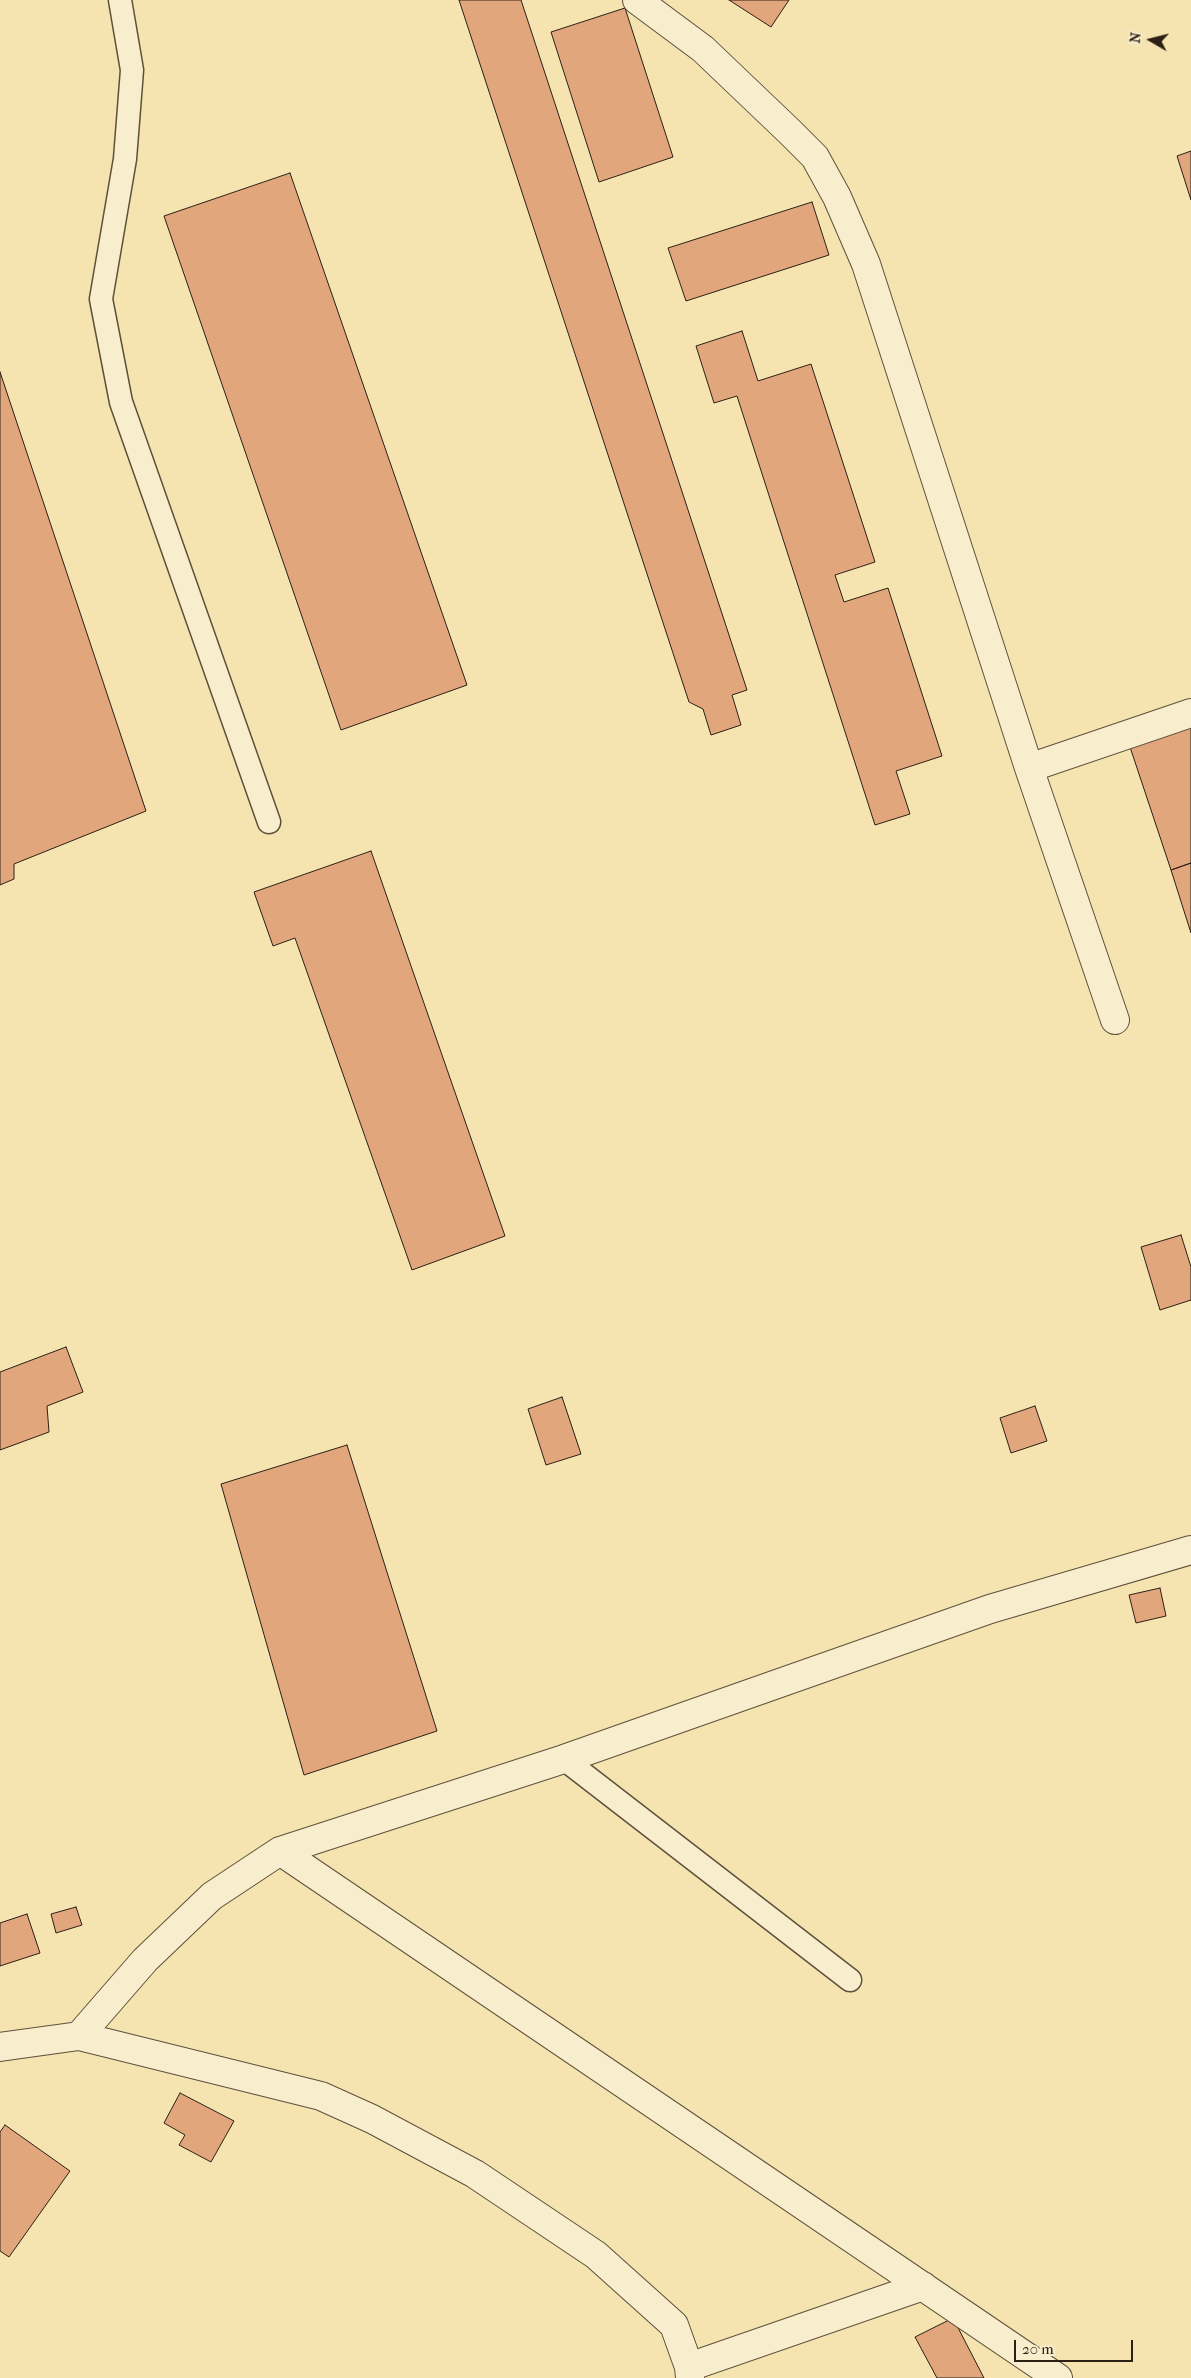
<!DOCTYPE html>
<style>
body{margin:0}
#map{position:relative;width:1191px;height:2378px;overflow:hidden;background:#f5e3b0;font-family:"IM FELL French Canon",serif}
canvas{display:block}
.north{position:absolute;left:1126px;top:15px;width:50px;height:50px;-webkit-text-stroke:4px #f8edcc;paint-order:stroke;rotate:278deg;font-size:14px;font-weight:700;line-height:20px;text-align:center;color:#2c2015}
.north::after{content:'';display:block;margin:auto;width:18px;height:22px;background:#2c2015;clip-path:polygon(50% 0,100% 100%,50% 72%,0 100%)}
.scale{position:absolute;left:1014px;top:2340px;width:119px;height:22px;box-sizing:border-box;border:2px solid #2c2015;border-top:0;padding-left:6px;font-size:15px;line-height:18px;white-space:nowrap;color:#2c2015;-webkit-text-stroke:4px #f8edcc;paint-order:stroke}
</style>
<div id="map">
<canvas width="1191" height="2378"></canvas>
<div class="north">N</div>
<div class="scale">20 m</div>
</div>
<script>
const ctx = document.querySelector('canvas').getContext('2d');
ctx.lineJoin = 'round';
function paint(path, color) { ctx.fillStyle = color; ctx.fill(path, 'evenodd'); }
const poly = rows => new Path2D(rows.map(r => 'M' + r).join(''));
function strokePath(path, color, width, dash) { ctx.strokeStyle = color; ctx.lineWidth = width; ctx.lineCap = dash ? 'butt' : 'round'; ctx.setLineDash(dash || []); ctx.stroke(path); }
const building = poly([
 [459,0,521,0,747,690,732,695,741,725,711,735,703,709,689,702,459,0],
 [729,0,789,0,771,27,729,0],
 [625,8,673,157,599,182,551,32,625,8],
 [1191,151,1191,200,1177,156,1191,151],
 [290,173,467,685,341,730,164,216,290,173],
 [812,202,829,255,686,301,668,248,812,202],
 [742,331,758,381,811,364,875,562,835,575,844,602,888,588,942,756,896,771,910,814,875,825,737,396,714,403,696,346,742,331],
 [0,372,146,811,14,864,14,879,0,885,0,372],
 [1191,722,1191,863,1171,870,1129,744,1191,722],
 [371,851,505,1236,412,1270,295,938,273,946,254,892,371,851],
 [1191,863,1191,933,1171,870,1191,863],
 [1181,1235,1191,1267,1191,1300,1160,1310,1141,1247,1181,1235],
 [66,1347,83,1392,47,1406,49,1432,0,1450,0,1372,66,1347],
 [562,1397,581,1454,546,1465,528,1409,562,1397],
 [1035,1406,1047,1441,1011,1453,1000,1418,1035,1406],
 [347,1445,437,1731,304,1775,221,1484,347,1445],
 [1160,1588,1166,1616,1136,1623,1129,1595,1160,1588],
 [76,1907,82,1925,56,1933,51,1914,76,1907],
 [27,1914,40,1953,0,1966,0,1923,27,1914],
 [180,2093,234,2121,211,2162,179,2145,185,2135,164,2123,180,2093],
 [5,2125,70,2171,9,2257,0,2251,0,2132,5,2125],
 [953,2318,984,2378,937,2378,915,2337,953,2318]
]);
const lane = poly([
 [120,0,132,70,125,159,101,299,121,402,269,822],
 [564,1759,850,1980]
]);
const street = poly([
 [637,0,703,49,790,132,815,157,837,197,866,264,1029,768,1115,1020],
 [1029,768,1191,713],
 [280,1851,1058,2378],
 [79,2036,145,1960,212,1896,280,1851,564,1759,990,1609,1191,1550],
 [0,2047,79,2036,321,2096,372,2119,475,2174,596,2255,674,2325,689,2367,690,2378],
 [689,2367,923,2286]
]);
paint(building, '#e2a67d');
strokePath(building, '#2c2015', 1);
strokePath(lane, '#5e513c', 25);
strokePath(street, '#5e513c', 30);
strokePath(lane, '#f8edcc', 22);
strokePath(street, '#f8edcc', 28);
</script>
